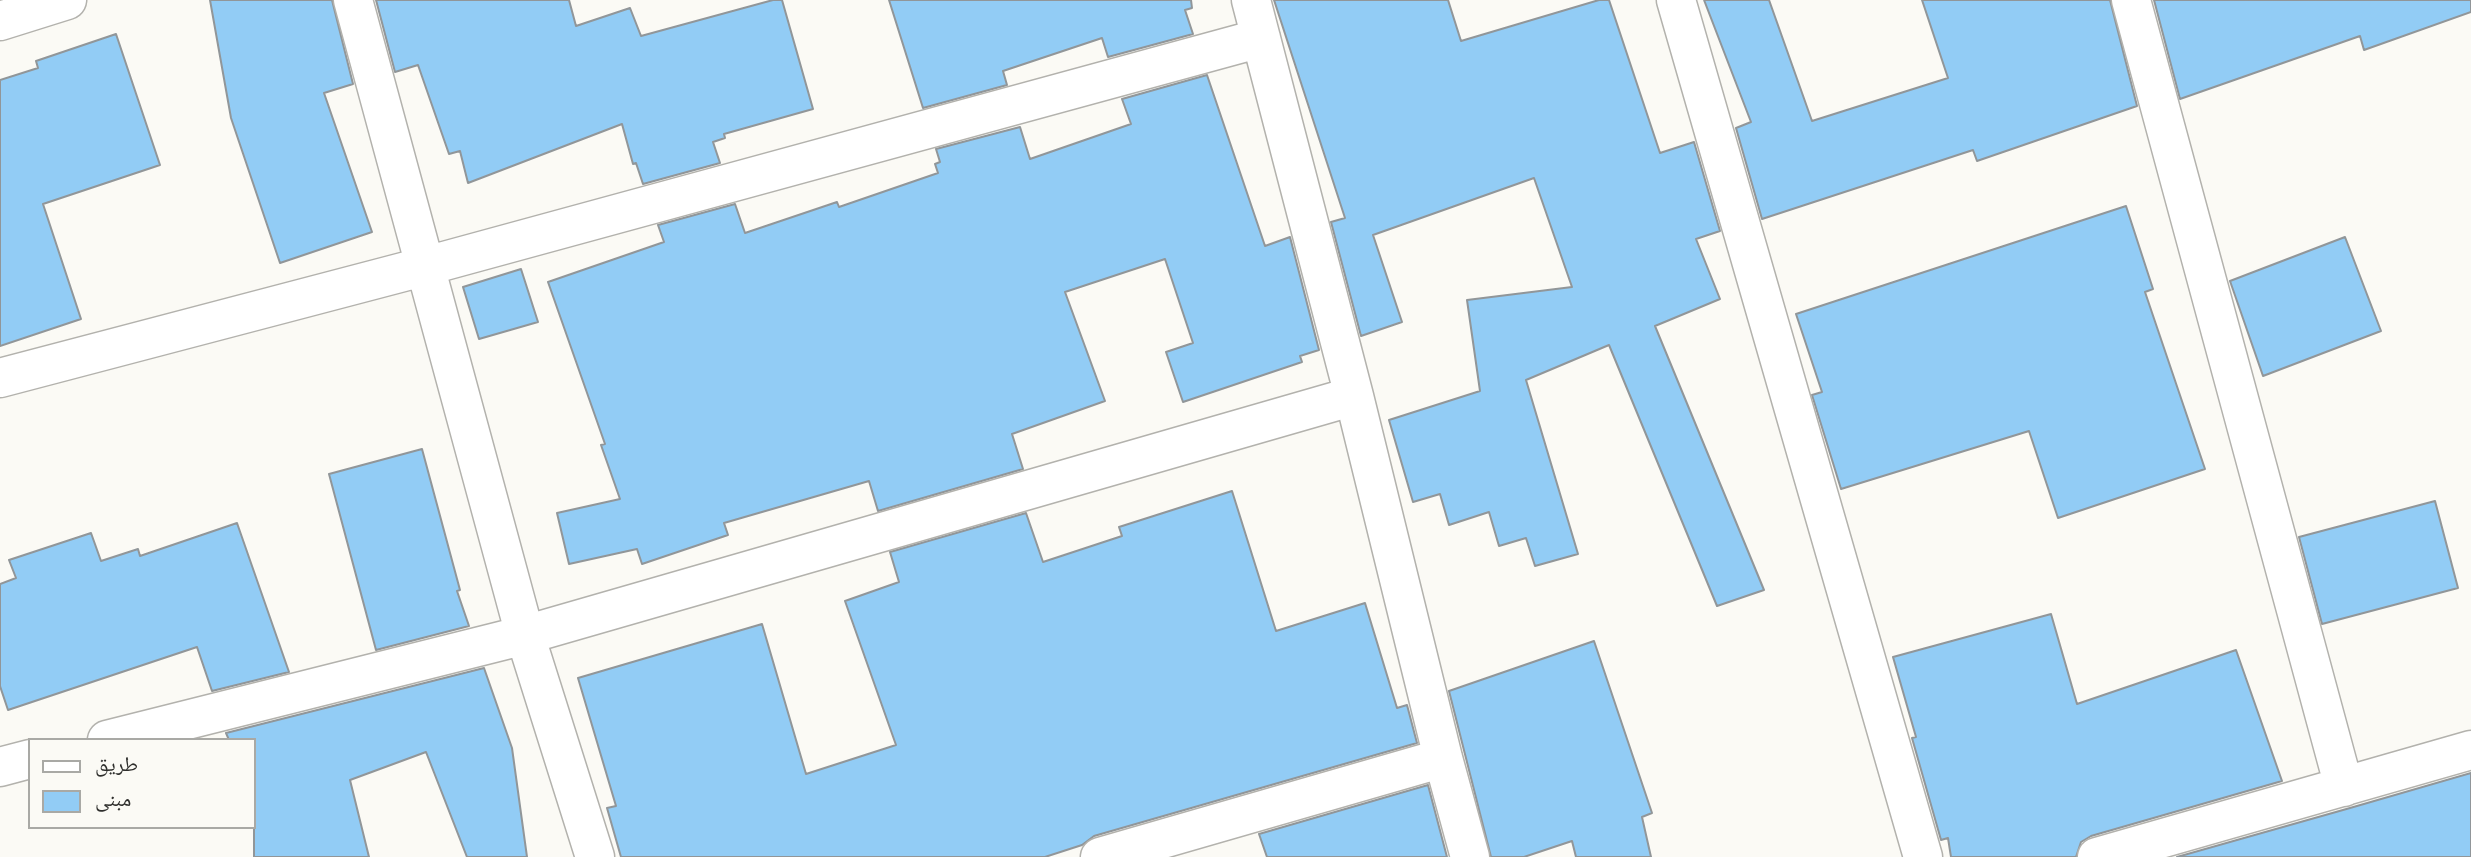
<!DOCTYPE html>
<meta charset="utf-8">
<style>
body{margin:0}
#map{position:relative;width:2471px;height:857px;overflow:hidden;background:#fbfaf5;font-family:"PT Sans Narrow","Noto Naskh Arabic",sans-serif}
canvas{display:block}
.legend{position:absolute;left:28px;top:738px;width:228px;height:91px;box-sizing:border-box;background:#fbfaf5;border:2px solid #a9a9a5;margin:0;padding:9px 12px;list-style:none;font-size:21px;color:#2f2f2d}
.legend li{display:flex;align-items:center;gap:14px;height:35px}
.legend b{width:35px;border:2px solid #a9a9a5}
</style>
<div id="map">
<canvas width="2471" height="857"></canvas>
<ul class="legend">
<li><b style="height:9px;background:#fff"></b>طريق</li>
<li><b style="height:19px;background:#92ccf5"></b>مبنى</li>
</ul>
</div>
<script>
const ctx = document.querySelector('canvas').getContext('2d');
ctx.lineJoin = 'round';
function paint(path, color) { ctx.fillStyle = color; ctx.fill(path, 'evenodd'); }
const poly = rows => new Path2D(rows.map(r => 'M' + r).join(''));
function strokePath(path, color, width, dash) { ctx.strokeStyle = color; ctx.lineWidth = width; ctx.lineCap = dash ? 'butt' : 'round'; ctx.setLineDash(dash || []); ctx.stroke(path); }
const building = poly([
 [210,0,332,0,353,84,324,93,372,232,280,263,231,118,210,0],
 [376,0,569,0,576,26,630,8,641,36,773,0,782,0,813,109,724,134,725,138,713,142,720,163,643,184,636,163,633,164,622,124,468,183,460,151,449,154,418,65,395,72,376,0],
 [889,0,1191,0,1192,8,1185,10,1193,34,1108,57,1102,38,1003,71,1007,85,923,108,889,0],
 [1274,0,1448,0,1461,41,1599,0,1609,0,1660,153,1694,142,1720,231,1696,239,1720,299,1655,326,1764,590,1717,606,1609,345,1526,380,1578,554,1535,566,1526,538,1499,546,1489,512,1449,525,1440,494,1413,502,1389,420,1480,391,1467,300,1572,287,1534,178,1373,235,1402,322,1361,336,1331,222,1345,218,1274,0],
 [1704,0,1769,0,1812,121,1948,78,1922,0,2110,0,2137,106,1977,161,1973,150,1762,219,1736,128,1751,122,1704,0],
 [2154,0,2471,0,2471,12,2364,50,2360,36,2180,99,2154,0],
 [116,34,160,165,43,204,81,319,0,346,0,80,38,68,36,61,116,34],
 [1207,75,1265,246,1290,237,1319,350,1300,356,1302,362,1183,402,1166,352,1193,343,1165,259,1065,292,1105,401,1012,434,1023,469,878,511,869,481,724,523,728,535,642,564,637,549,569,564,557,513,620,499,601,445,605,444,548,282,664,242,658,225,735,204,745,233,837,202,839,207,938,173,935,164,940,162,936,149,1020,127,1030,159,1131,124,1122,99,1207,75],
 [2126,206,2153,289,2145,292,2205,469,2058,518,2029,431,1841,489,1812,395,1822,392,1796,314,2126,206],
 [2345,237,2381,331,2263,376,2230,281,2345,237],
 [521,269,538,322,479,339,463,287,521,269],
 [422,449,460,590,457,591,469,626,376,650,329,474,422,449],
 [1232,491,1276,631,1365,603,1397,708,1407,705,1417,743,1094,836,1082,845,1045,857,621,857,607,808,616,806,578,678,762,624,806,774,896,745,845,601,899,582,890,552,1026,513,1043,562,1122,536,1119,527,1232,491],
 [2435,501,2458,588,2322,624,2299,537,2435,501],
 [237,523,289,672,212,691,197,647,8,710,0,686,0,584,16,578,9,560,91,533,101,561,138,549,140,556,237,523],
 [2051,614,2077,704,2236,650,2282,781,2091,836,2081,842,2076,857,1951,857,1948,838,1941,840,1912,738,1916,737,1893,657,2051,614],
 [1594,641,1652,813,1642,817,1651,857,1576,857,1572,841,1524,857,1491,857,1449,691,1594,641],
 [484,668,512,748,527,857,467,857,426,752,350,780,369,857,254,857,254,740,229,740,226,733,484,668],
 [2471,773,2471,857,2177,857,2350,808,2471,773],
 [1428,785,1447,857,1267,857,1259,834,1428,785]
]);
const minor = poly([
 [353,0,525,635,595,857],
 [1251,0,1354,396,1443,758,1470,857],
 [1676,0,1923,857],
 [2131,0,2344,787],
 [0,21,67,0],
 [0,378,426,266,1261,38],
 [107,740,525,635,1354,396],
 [0,767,30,759],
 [1100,857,1443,758],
 [2097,857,2471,750]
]);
paint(building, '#92ccf5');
strokePath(building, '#919699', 2);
strokePath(minor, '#b3b2ad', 41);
strokePath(minor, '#fff', 38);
</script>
